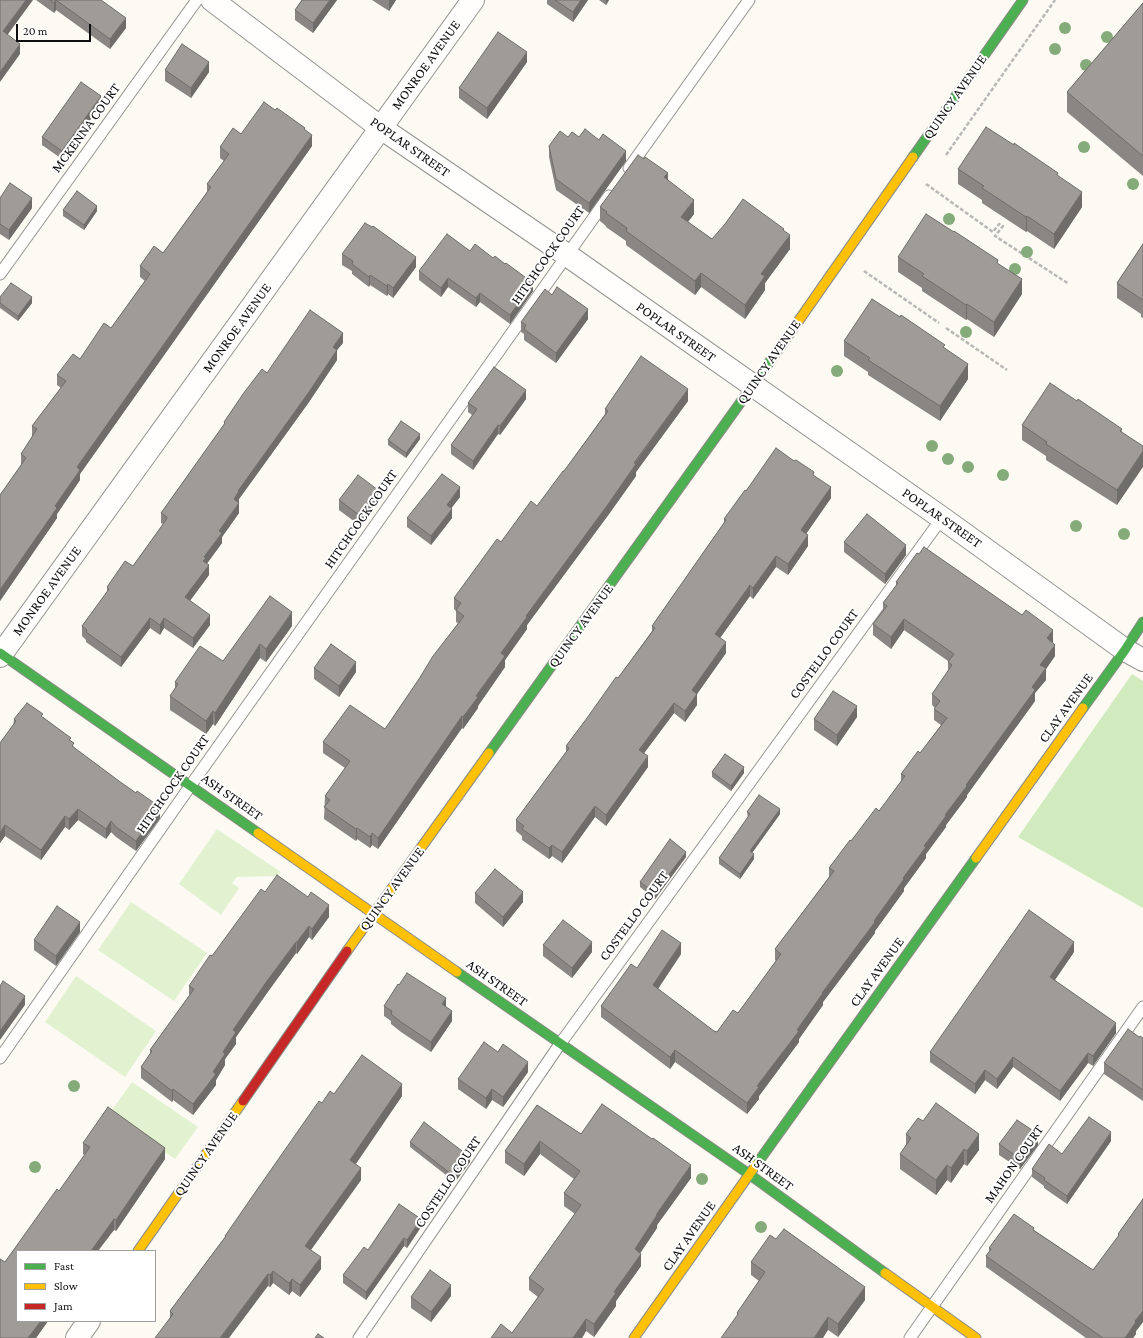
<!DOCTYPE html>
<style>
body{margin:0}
#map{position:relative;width:1143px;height:1338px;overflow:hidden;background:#fcfaf2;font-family:"Crimson Pro",serif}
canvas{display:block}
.legend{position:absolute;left:16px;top:1250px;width:140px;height:72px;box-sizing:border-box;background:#fff;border:1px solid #9f9f9f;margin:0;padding:5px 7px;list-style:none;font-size:12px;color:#0e0e0e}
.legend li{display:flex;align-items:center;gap:8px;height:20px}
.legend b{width:20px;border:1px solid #9f9f9f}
.scale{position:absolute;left:16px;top:24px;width:75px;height:18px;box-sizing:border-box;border:2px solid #0e0e0e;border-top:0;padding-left:5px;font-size:12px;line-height:14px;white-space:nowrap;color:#0e0e0e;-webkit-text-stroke:3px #fff;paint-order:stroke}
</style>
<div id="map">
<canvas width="1143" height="1338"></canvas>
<ul class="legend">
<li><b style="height:5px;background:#4caf50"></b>Fast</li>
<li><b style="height:5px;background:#ffc107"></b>Slow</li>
<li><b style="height:5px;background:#c62828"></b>Jam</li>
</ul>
<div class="scale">20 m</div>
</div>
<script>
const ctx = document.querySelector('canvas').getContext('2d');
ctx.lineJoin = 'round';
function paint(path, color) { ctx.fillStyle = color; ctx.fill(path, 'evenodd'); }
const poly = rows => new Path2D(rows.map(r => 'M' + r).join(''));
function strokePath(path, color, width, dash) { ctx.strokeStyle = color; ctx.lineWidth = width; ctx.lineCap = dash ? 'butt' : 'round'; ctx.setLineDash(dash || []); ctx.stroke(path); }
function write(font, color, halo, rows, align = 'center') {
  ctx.font = font + ' "Crimson Pro",serif'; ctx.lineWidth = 4; ctx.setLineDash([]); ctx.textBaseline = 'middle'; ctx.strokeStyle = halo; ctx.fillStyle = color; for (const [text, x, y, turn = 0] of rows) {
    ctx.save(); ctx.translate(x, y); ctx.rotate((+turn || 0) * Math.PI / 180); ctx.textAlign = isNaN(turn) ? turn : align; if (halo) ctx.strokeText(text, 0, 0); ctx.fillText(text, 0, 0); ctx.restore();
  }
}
const green = poly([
 [217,829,281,872,277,876,237,877,232,883,239,888,221,915,179,884],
 [131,902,207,953,174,1001,98,950],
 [76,976,156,1031,125,1077,45,1022],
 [132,1082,198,1127,175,1159,109,1114]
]);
const forest = poly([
 [1132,674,1143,681,1143,908,1018,837]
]);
const path = poly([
 [946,155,1055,0],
 [926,184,993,232,999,224,1003,226,995,236,1069,284],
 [864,271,939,323],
 [946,328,1007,370]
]);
const lane = poly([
 [629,168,749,0],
 [0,274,197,0],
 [0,1058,191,785,609,196],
 [359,1338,560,1044,942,518],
 [910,1338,1143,1007]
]);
const street = poly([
 [212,0,381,128,567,255,942,518,1125,650,1143,660],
 [0,656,473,0],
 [77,1338,89,1321]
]);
const fast = poly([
 [913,157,1023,0],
 [0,653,258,833],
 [1083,708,1125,650,1143,622],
 [489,753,781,346],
 [457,972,749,1174,885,1273],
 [756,1165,976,858]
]);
const slow = poly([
 [781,346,913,157],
 [258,833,457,972],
 [976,858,1083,708],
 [347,951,489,753],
 [138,1251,243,1101],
 [885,1273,976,1338],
 [634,1338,756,1165]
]);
const jam = poly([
 [243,1101,347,951]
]);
const trees = [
 [1065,28],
 [1107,37],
 [1055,49],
 [1086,65],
 [1084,147],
 [1133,184],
 [949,219],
 [1027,252],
 [1015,269],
 [966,332],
 [837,371],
 [932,446],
 [948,459],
 [968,467],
 [1003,475],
 [1076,526],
 [1124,534],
 [74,1086],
 [35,1167],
 [702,1179],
 [761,1227]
];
const wall = poly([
 [36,0,101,0,126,28,110,49,56,10,54,13],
 [302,0,337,0,313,33,295,20,295,10],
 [372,0,396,0,389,11],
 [547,0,588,0,573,22,547,4],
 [599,0,609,0,606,5],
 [1143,3,1143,176,1067,112,1067,92],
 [527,62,487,119,459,98,459,88],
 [165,70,209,72,191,98,165,81],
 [101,105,62,159,42,145,42,137],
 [305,130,312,146,80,474,80,480,57,514,57,518,0,601,0,495,21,465,21,454,32,437,32,426,61,388,57,385,57,375,80,359,111,328,145,281,140,277,140,266,163,253,207,192,207,184,224,161,220,158,220,147,241,134],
 [568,137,579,137,626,161,589,213,556,190,549,157,549,146],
 [958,169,1058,176,1082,207,1054,249,1027,231,1026,232,982,203,982,200,958,184],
 [668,180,694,214,688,222,712,239,784,231,790,249,765,283,765,290,745,319,701,287,695,295,626,245,626,241,606,227,606,226,600,221,600,207],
 [0,198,32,208,9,240,0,234],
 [63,210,97,211,84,230,63,216],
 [1143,244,1143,318,1141,317,1141,314,1117,298,1117,283],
 [470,251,533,291,510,324,480,302,476,307,448,287,441,297,419,280,419,271],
 [342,254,416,267,393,298,388,294,387,296,370,285,369,287,352,274,352,271,342,265],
 [898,257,998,264,1022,294,994,337,967,319,966,320,922,291,922,288,898,272],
 [0,297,32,303,18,321,0,308],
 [588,319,556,363,524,340,524,334,521,332,521,322],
 [844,341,945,348,968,379,940,421,868,375,868,372,844,356],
 [343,343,337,350,337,360,309,402,239,499,239,513,222,537,222,543,207,563,209,575,190,601,210,625,193,648,164,628,160,635,150,628,121,667,86,642,86,640,82,636,82,626,107,592,107,587,133,566,163,524,161,523,161,513,224,425,224,422,267,373],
 [526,399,500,435,498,434,473,470,451,454,451,445,472,415,468,412,468,403],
 [688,401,636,472,636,476,609,514,527,625,527,629,505,660,505,667,478,706,478,708,463,729,462,728,378,849,372,845,370,848,357,839,356,841,324,819,325,796,345,768,323,753,323,742,385,729,458,623,456,622,456,611,454,609,454,598,501,542,537,506,564,471,605,414,605,409],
 [1077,401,1122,429,1117,505,1046,460,1046,456,1022,440,1022,425],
 [420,439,406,458,388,445,388,440],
 [814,476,831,498,806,534,808,546,788,575,776,567,753,599,750,596,720,638,726,653,697,694,697,705,685,722,674,713,644,753,648,767,606,826,595,817,562,863,552,856,549,859,522,840,522,836,516,831,516,820,566,752,566,746,618,678,652,631,652,626,724,523,724,519,746,491],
 [460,497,451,508,452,518,431,545,407,527,407,518],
 [339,500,378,500,359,525,339,510],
 [844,542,906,555,885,584,844,552],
 [896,582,1053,642,1052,642,1055,656,1046,669,1046,680,1035,693,1035,701,967,795,967,797,946,825,946,827,926,854,926,858,904,888,904,891,875,931,875,933,823,1002,823,1005,799,1039,799,1042,759,1096,759,1099,747,1114,675,1062,670,1069,601,1017,601,1006,637,968,681,954,658,989,714,1031,717,1032,738,1013,776,961,775,960,775,949,829,877,829,868,851,841,879,811,901,782,901,774,920,753,941,725,934,720,934,709,935,708,932,705,932,694,948,671,948,661,904,630,891,649,873,635,873,624,883,610,883,603,896,586],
 [292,626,266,662,260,658,215,726,213,724,206,734,170,710,170,696,175,688,175,682,223,661],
 [314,668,356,672,339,697,314,679],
 [43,717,71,741,74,748,160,818,136,851,116,837,111,832,106,839,78,820,69,830,65,827,41,860,5,836,0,843,14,719],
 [857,717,837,746,814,730,814,719],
 [712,772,744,773,731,791,712,777],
 [747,812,780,814,752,852,754,859,740,879,719,864,719,858,748,818],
 [686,857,655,899,640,887,640,882],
 [265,892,329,917,312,940,309,937,297,954,296,953,267,993,236,1037,236,1044,225,1059,225,1065,216,1080,216,1085,193,1115,173,1100,172,1102,141,1078,141,1067,150,1054,150,1050,189,996,189,986,212,956],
 [475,893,523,902,503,927,475,903],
 [80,932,56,966,34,950,34,940],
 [543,945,592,952,572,978,543,956],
 [1074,952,1055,980,1116,1033,1093,1066,1088,1063,1060,1101,1013,1067,997,1089,985,1080,975,1094,930,1062,930,1052],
 [384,1006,446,1007,452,1021,431,1052,401,1032,391,1024,391,1021,384,1016],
 [1139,1037,1143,1038,1143,1101,1104,1074,1104,1063],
 [528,1072,503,1107,492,1100,486,1109,458,1089,458,1079],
 [334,1094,402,1096,356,1164,361,1180,311,1250,321,1269,300,1297,292,1291,289,1295,273,1283,270,1287,268,1286,170,1318,170,1311,225,1237,225,1236,254,1196,254,1194,322,1103],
 [537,1105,581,1134,691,1178,657,1225,657,1228,640,1253,641,1266,616,1301,616,1306,594,1337,586,1331,582,1338,491,1338,512,1333,538,1297,529,1290,529,1278,575,1214,564,1206,564,1193,574,1179,540,1154,524,1176,505,1163,505,1151],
 [923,1121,979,1150,967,1166,964,1164,951,1183,947,1180,936,1195,900,1169,900,1154,906,1145,906,1134],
 [1111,1141,1067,1204,1044,1188,1044,1186,1032,1177,1032,1169,1062,1154],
 [410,1142,470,1162,455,1182,410,1147],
 [83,1143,165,1159,116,1231,114,1230,17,1321,48,1321,36,1338,0,1338,5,1262,59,1191,85,1155,83,1154],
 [999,1144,1038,1145,1020,1169,999,1155],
 [1143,1199,1143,1322,1136,1331,1136,1334,1133,1338,1086,1338,986,1267,986,1256,989,1252,989,1248,1034,1230,1093,1270,1118,1237,1118,1234],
 [421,1227,407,1248,404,1246,366,1300,343,1283,343,1275,368,1250],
 [751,1262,865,1300,838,1337,828,1330,737,1316,737,1313,759,1281,751,1275],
 [451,1296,431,1322,411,1308,411,1297]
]);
const shadedWall = poly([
 [26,0,33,0,3,41,3,31],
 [56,0,56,10,54,13,54,3],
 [330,0,337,0,313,33,313,23],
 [389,0,396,0,389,11],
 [581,0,588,0,573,22,573,12],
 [606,0,609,0,606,5],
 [126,18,126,28,110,49,110,39],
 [20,44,20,54,0,82,0,72],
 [527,52,527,62,487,119,487,108],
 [209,62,209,72,191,98,191,88],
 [101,96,101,105,62,159,62,151],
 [312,135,312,146,80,474,80,480,57,514,57,518,0,601,0,590,55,506,77,467],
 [626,151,626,161,589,213,589,203],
 [668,173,668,187,664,177],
 [1082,192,1082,207,1054,249,1054,234],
 [32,198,32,208,9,240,9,230],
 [694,200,694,214,681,231,681,217],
 [97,206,97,211,84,230,84,225],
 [1027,216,1027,231,1026,232,1026,217],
 [790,235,790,249,765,283,765,290,745,319,745,305,761,274],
 [416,257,416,267,393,298,393,288],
 [701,273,701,287,695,295,695,281],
 [370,275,370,285,369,287,369,277],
 [448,278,448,287,441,297,441,288],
 [1022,279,1022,294,994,337,994,322],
 [533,283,533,291,510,324,510,315],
 [388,284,388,294,387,296,387,286],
 [480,293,480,302,476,307,476,298],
 [32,297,32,303,18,321,18,316],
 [967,304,967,319,966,320,966,305],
 [588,309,588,319,556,363,556,353],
 [343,333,343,343,337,350,337,360,309,402,239,499,239,502,234,509,234,499,238,491,333,347],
 [968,364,968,379,940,421,940,406],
 [688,389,688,401,636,472,636,476,609,514,527,625,527,629,505,660,505,667,478,706,478,708,463,729,463,717,501,653,526,616],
 [526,390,526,399,500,435,500,426],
 [498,425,498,434,473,470,473,461],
 [420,434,420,439,406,458,406,453],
 [1143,451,1143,467,1117,505,1117,490],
 [460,487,460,497,447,514,447,505],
 [831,487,831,498,801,541,801,530],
 [378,490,378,500,359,525,359,515],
 [239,503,239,513,222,537,222,543,206,565,203,561,204,557,219,531],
 [452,509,452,518,431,545,431,536],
 [808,535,808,546,788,575,788,564],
 [906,545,906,555,885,584,885,574],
 [776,556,776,567,753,599,753,588],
 [209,565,209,575,185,607,185,597],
 [750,585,750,596,715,645,715,634],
 [292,612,292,626,266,662,266,649],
 [210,615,210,625,193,648,193,638],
 [150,618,150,628,121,667,121,657],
 [164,618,164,628,160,635,160,625],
 [904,619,904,630,891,649,891,637],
 [1053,630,1053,642,1047,649,1047,638],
 [726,642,726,653,697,694,697,705,685,722,685,711,692,690],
 [260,644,260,658,215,726,215,713],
 [1055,645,1055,656,1046,669,1046,680,1035,693,1035,701,967,795,967,797,946,825,946,827,926,854,926,858,904,888,904,891,875,931,875,933,823,1002,823,1005,799,1039,799,1042,759,1096,759,1099,747,1114,747,1103,757,1086,797,1030,822,993,874,921,903,878,924,846,1032,687,1040,665],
 [356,662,356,672,339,697,339,686],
 [674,703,674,713,639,760,639,750],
 [857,706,857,717,837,746,837,735],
 [213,711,213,724,206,734,206,721],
 [462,716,462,728,378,849,378,838],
 [648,756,648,767,606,826,606,815],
 [744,767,744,773,731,791,731,786],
 [595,806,595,817,562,863,562,852],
 [160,807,160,818,136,851,136,841],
 [78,809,78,820,69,830,69,819],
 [780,809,780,814,750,856,750,851],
 [65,816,65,827,41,860,41,850],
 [111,821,111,832,106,839,106,829],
 [5,825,5,836,0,843,0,833],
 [357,828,357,839,356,841,356,829],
 [372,833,372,845,370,848,370,837],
 [552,845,552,856,549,859,549,848],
 [686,852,686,857,655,899,655,893],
 [754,854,754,859,740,879,740,874],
 [523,892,523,902,503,927,503,917],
 [329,905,329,917,312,940,312,929],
 [80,922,80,932,56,966,56,956],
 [309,926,309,937,297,954,297,942],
 [296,942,296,953,267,993,236,1037,236,1044,225,1059,225,1065,216,1080,216,1085,193,1115,193,1104,213,1072,233,1030,267,981],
 [592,942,592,952,572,978,572,968],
 [1074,942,1074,952,1050,987,1050,977],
 [681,943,681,954,653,996,653,985],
 [25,996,25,1005,0,1040,0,1031],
 [446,998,446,1008,442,1004],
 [452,1011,452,1021,431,1052,431,1042],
 [1116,1023,1116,1033,1093,1066,1093,1056],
 [675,1050,675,1062,670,1069,670,1057],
 [1088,1053,1088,1063,1060,1101,1060,1091],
 [1013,1057,1013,1067,997,1089,997,1079],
 [528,1062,528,1072,503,1107,503,1097],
 [985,1070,985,1080,975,1094,975,1084],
 [402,1084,402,1096,350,1172,350,1160],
 [173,1089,173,1100,172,1102,172,1091],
 [492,1089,492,1100,486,1109,486,1098],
 [1111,1132,1111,1141,1067,1204,1067,1196],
 [979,1134,979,1150,967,1166,967,1151],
 [1038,1134,1038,1145,1020,1169,1020,1159],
 [540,1141,540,1154,524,1176,524,1164],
 [165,1148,165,1159,116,1231,116,1220],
 [964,1149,964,1164,951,1183,951,1168],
 [470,1157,470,1162,455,1182,455,1177],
 [691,1165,691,1178,657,1225,657,1228,635,1261,635,1249,656,1215],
 [947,1165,947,1180,936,1195,936,1180],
 [361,1168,361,1180,305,1258,305,1246],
 [114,1219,114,1230,98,1251,91,1251],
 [421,1219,421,1227,407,1248,407,1240],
 [404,1238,404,1246,366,1300,366,1292],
 [641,1254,641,1266,616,1301,616,1306,594,1337,594,1324,614,1292],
 [321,1257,321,1269,300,1297,300,1285],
 [273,1271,273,1283,270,1287,270,1275],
 [268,1274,268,1286,229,1338,220,1338],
 [292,1279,292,1291,289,1295,289,1283],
 [451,1285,451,1296,431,1322,431,1312],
 [865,1287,865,1300,838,1337,838,1324],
 [1143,1311,1143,1322,1136,1331,1136,1334,1133,1338,1125,1338,1135,1321],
 [828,1317,828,1330,823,1338,814,1338],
 [586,1319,586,1331,582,1338,573,1338],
 [41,1321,48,1321,36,1338,28,1338]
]);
const building = poly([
 [0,0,26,0,3,31,20,44,0,72,0,0],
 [50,0,101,0,126,18,110,39,56,0,54,3,50,0],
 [302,0,330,0,313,23,295,10,302,0],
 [555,0,581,0,573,12,555,0],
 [1143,3,1143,156,1067,92,1143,3],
 [498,32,527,52,487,108,459,88,498,32],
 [182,44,209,62,191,88,165,70,182,44],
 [81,82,101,96,62,151,42,137,81,82],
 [264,102,275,110,277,108,305,128,304,129,312,135,77,467,80,470,55,506,57,508,0,590,0,495,26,458,21,454,37,429,32,426,66,381,57,375,73,354,80,359,104,323,111,328,150,274,140,266,154,246,163,253,211,187,207,184,229,154,220,147,233,128,241,134,264,102],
 [986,127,1014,145,1014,143,1058,173,1057,175,1082,192,1054,234,1027,216,1026,217,982,188,984,186,958,169,986,127],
 [585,129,599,140,603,134,626,151,589,203,556,179,549,146,560,131,568,137,572,132,579,137,585,129],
 [638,155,644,159,645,157,668,173,664,177,694,200,681,217,712,239,725,224,743,199,784,229,783,230,790,235,761,274,765,276,745,305,701,273,695,281,626,231,627,228,606,213,607,212,600,207,638,155],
 [10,183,32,198,9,230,0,224,0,198,10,183],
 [77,191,97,206,84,225,63,210,77,191],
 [926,214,954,232,954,231,998,260,997,263,1022,279,994,322,967,304,966,305,922,276,924,274,898,257,926,214],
 [365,223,372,227,373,226,416,257,393,288,388,284,387,286,370,275,369,277,352,264,353,261,342,254,365,223],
 [447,234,470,251,475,244,493,258,495,256,505,264,506,263,533,283,510,315,480,293,476,298,448,278,441,288,419,271,447,234],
 [1143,244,1143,300,1117,283,1143,244],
 [11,283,32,297,18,316,0,303,0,297,11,283],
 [557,287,588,309,556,353,524,329,526,325,521,322,545,289,552,295,557,287],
 [872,299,900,317,901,315,945,345,943,347,968,364,940,406,868,360,870,358,844,341,872,299],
 [310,310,343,333,333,347,337,350,309,392,238,491,239,491,234,499,239,503,219,531,222,533,204,557,206,558,203,561,209,565,185,597,210,615,193,638,164,618,160,625,150,618,121,657,86,632,87,630,82,626,109,589,107,587,125,561,133,566,166,520,167,517,161,513,225,423,224,422,243,394,262,369,267,373,310,310],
 [641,356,688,389,634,463,636,464,609,503,526,616,527,617,501,653,505,656,476,696,478,697,463,717,462,716,378,838,372,833,370,837,357,828,356,829,324,807,330,800,325,796,350,761,323,742,350,705,385,729,419,679,433,656,464,616,456,610,461,603,454,598,497,539,501,542,531,501,537,506,563,471,564,471,608,411,605,409,641,356],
 [494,367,526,390,500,426,498,425,473,461,451,445,477,409,468,403,494,367],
 [1050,383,1077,401,1078,399,1122,429,1120,431,1143,446,1143,451,1117,490,1046,444,1047,442,1022,425,1050,383],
 [401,421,420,434,406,453,388,440,401,421],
 [776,448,794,461,796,460,814,472,813,475,831,487,801,530,808,535,788,564,776,556,753,588,750,585,715,634,726,642,692,690,697,694,685,711,674,703,639,750,648,756,606,815,595,806,562,852,552,845,549,848,522,829,524,826,516,820,569,748,566,746,587,718,616,677,618,678,655,628,652,626,726,520,724,519,745,490,746,491,776,448],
 [442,474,460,487,447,505,452,509,431,536,407,518,442,474],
 [358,475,378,490,359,515,339,500,358,475],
 [867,514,906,545,885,574,844,542,867,514],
 [924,547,1022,615,1026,610,1053,630,1047,638,1055,645,1040,665,1046,668,1032,687,1035,690,966,785,967,786,945,815,946,816,924,846,926,847,903,878,904,879,874,921,875,922,822,993,823,993,797,1030,799,1031,757,1086,759,1087,747,1103,675,1050,670,1057,601,1006,631,964,637,968,662,930,681,943,653,985,714,1031,717,1032,733,1010,738,1013,781,954,775,949,834,871,829,868,850,840,851,841,876,808,879,811,905,776,901,774,918,751,920,753,947,718,934,709,940,701,932,694,952,665,948,662,954,654,904,619,891,637,873,624,887,606,883,603,898,583,896,582,917,553,919,554,924,547],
 [270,596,292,612,266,649,260,644,215,713,213,711,206,721,170,696,178,684,175,682,200,646,223,661,270,596],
 [331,644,356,662,339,686,314,668,331,644],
 [833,691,857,706,837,735,814,719,833,691],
 [27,703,43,714,41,716,71,738,69,740,74,743,72,746,119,781,136,793,137,791,160,807,136,841,116,827,111,821,106,829,78,809,69,819,65,816,41,850,5,825,0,833,0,743,16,721,14,719,27,703],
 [725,754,744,767,731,786,712,772,725,754],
 [759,795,780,809,750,851,754,854,740,874,719,858,750,814,747,812,759,795],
 [670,839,686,852,655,893,640,882,670,839],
 [495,869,523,892,503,917,475,893,495,869],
 [277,875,308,897,311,892,329,905,312,929,309,926,297,942,296,942,267,981,233,1030,236,1032,223,1052,225,1054,213,1072,216,1074,193,1104,173,1089,172,1091,141,1067,152,1051,150,1050,194,989,189,986,210,955,212,956,261,889,265,892,277,875],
 [57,906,80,922,56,956,34,940,57,906],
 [1029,910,1074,942,1050,977,1116,1023,1093,1056,1088,1053,1060,1091,1013,1057,997,1079,985,1070,975,1084,930,1052,1029,910],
 [563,920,592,942,572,968,543,945,563,920],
 [407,973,446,998,442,1004,452,1011,431,1042,401,1022,391,1014,392,1011,384,1006,398,984,399,985,407,973],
 [3,981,25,996,0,1031,0,986,3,981],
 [1128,1029,1139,1037,1140,1036,1143,1038,1143,1090,1104,1063,1128,1029],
 [484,1042,498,1052,503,1044,528,1062,503,1097,492,1089,486,1098,458,1079,484,1042],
 [362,1055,402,1084,350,1160,361,1168,305,1246,321,1257,300,1285,292,1279,289,1283,273,1271,270,1275,268,1274,220,1338,155,1338,173,1314,170,1311,226,1236,225,1236,254,1194,319,1101,322,1103,330,1091,334,1094,362,1055],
 [936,1103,979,1134,967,1151,964,1149,951,1168,947,1165,936,1180,900,1154,911,1138,906,1134,918,1118,923,1121,936,1103],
 [602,1104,652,1139,653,1138,691,1165,656,1215,657,1215,635,1249,641,1254,614,1292,616,1293,594,1324,586,1319,573,1338,491,1338,501,1324,512,1333,544,1289,529,1278,581,1205,564,1193,580,1171,540,1141,524,1164,505,1151,537,1105,581,1134,602,1104],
 [108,1107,165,1148,116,1220,114,1219,91,1251,17,1251,17,1321,41,1321,28,1338,0,1338,0,1259,5,1262,57,1189,59,1191,90,1147,83,1143,108,1107],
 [1089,1117,1111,1132,1067,1196,1044,1180,1045,1178,1032,1169,1049,1144,1062,1154,1089,1117],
 [1017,1120,1038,1134,1020,1159,999,1144,1017,1120],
 [424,1122,470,1157,455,1177,410,1142,424,1122],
 [1143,1199,1143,1311,1135,1321,1136,1322,1125,1338,1103,1338,986,1256,991,1249,989,1248,1014,1214,1034,1228,1033,1230,1093,1270,1119,1235,1118,1234,1143,1199],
 [399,1204,421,1219,407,1240,404,1238,366,1292,343,1275,364,1247,368,1250,399,1204],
 [784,1229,865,1287,838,1324,828,1317,814,1338,721,1338,738,1314,737,1313,765,1272,751,1262,770,1235,776,1239,784,1229],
 [430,1270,451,1285,431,1312,411,1297,430,1270],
 [318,1334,324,1338,315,1338,318,1334]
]);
const streetNames = [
 ["MONROE AVENUE",426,65,-54],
 ["QUINCY AVENUE",955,97,-55],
 ["MCKENNA COURT",86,128,-54],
 ["POPLAR STREET",410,147,35],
 ["HITCHCOCK COURT",548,255,-55],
 ["MONROE AVENUE",237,328,-54],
 ["POPLAR STREET",676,332,35],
 ["QUINCY AVENUE",769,362,-55],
 ["POPLAR STREET",942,518,35],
 ["HITCHCOCK COURT",361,519,-55],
 ["MONROE AVENUE",47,591,-54],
 ["QUINCY AVENUE",581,626,-54],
 ["COSTELLO COURT",824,654,-54],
 ["CLAY AVENUE",1066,708,-54],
 ["HITCHCOCK COURT",173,784,-55],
 ["ASH STREET",232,797,35],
 ["QUINCY AVENUE",392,889,-54],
 ["COSTELLO COURT",634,916,-54],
 ["CLAY AVENUE",877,972,-54],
 ["ASH STREET",497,983,35],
 ["QUINCY AVENUE",206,1154,-55],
 ["MAHON COURT",1014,1164,-55],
 ["ASH STREET",763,1167,36],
 ["COSTELLO COURT",448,1182,-56],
 ["CLAY AVENUE",689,1236,-55]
];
paint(green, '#e2f2d1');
paint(forest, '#d2ebbe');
strokePath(lane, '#959491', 13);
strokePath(street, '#959491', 24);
strokePath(fast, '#8c8b87', 11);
strokePath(slow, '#8c8b87', 11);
strokePath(jam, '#8c8b87', 11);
strokePath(path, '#b8b8b6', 2.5, [4, 2]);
strokePath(lane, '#fffefd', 11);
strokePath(street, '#fffefd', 22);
strokePath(fast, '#4caf50', 9);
strokePath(slow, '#ffc107', 9);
strokePath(jam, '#c62828', 9);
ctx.fillStyle = '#85ab7b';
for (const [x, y] of trees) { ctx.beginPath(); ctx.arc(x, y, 6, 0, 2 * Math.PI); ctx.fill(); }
paint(wall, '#898683');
paint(shadedWall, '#6f6d6a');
paint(building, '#9f9c98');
strokePath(building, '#6f6d6a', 1);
write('14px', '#0e0e0e', '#fff', streetNames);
</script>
